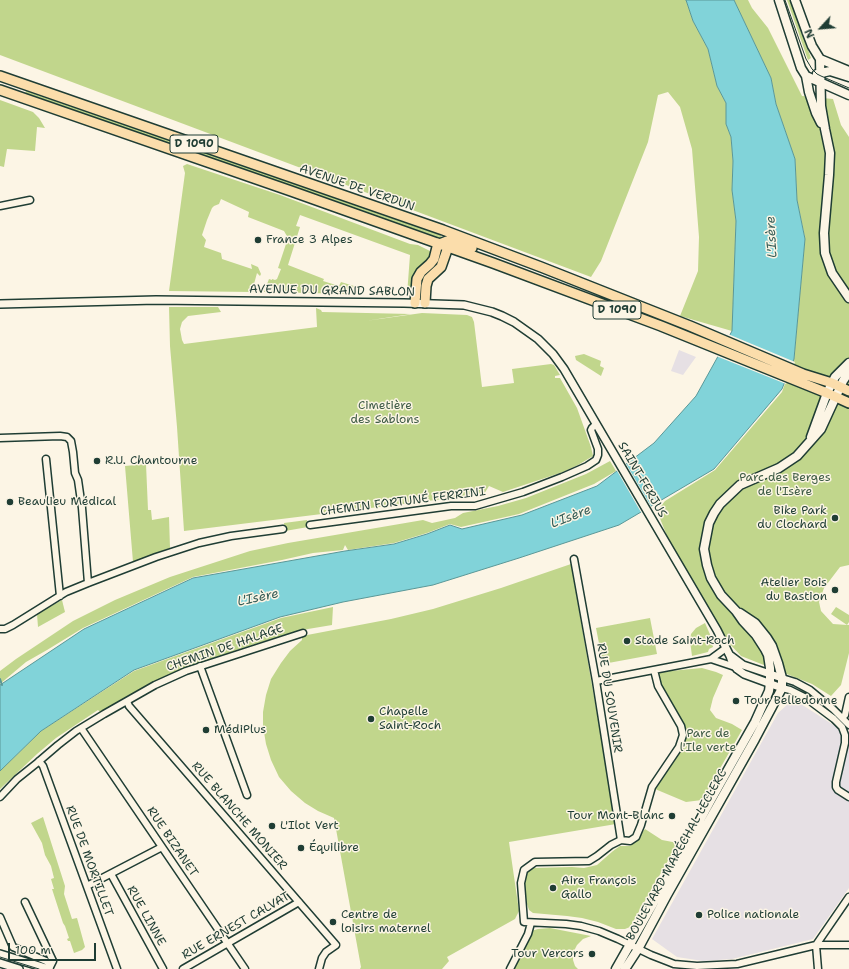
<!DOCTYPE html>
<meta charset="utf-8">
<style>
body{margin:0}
#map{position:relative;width:849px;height:969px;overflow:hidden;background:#fcf5e5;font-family:"Shantell Sans",sans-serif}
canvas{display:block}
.north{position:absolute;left:801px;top:8px;width:40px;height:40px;-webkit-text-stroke:3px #fcf5e5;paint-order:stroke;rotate:244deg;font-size:11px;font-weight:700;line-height:16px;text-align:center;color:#1f3d34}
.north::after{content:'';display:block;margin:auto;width:14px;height:18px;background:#1f3d34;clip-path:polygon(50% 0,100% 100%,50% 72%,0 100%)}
.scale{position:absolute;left:8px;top:943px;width:88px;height:18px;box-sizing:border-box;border:2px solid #1f3d34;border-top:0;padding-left:5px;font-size:12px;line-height:14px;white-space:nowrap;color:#1f3d34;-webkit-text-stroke:3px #fcf5e5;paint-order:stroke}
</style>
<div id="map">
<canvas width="849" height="969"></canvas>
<div class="north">N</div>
<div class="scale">100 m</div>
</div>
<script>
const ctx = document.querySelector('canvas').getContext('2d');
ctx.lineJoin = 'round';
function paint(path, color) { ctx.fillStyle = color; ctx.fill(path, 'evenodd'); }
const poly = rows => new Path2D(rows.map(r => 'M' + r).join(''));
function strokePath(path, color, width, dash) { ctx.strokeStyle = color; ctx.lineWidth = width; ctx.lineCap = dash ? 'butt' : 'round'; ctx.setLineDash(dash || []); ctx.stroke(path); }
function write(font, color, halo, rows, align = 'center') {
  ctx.font = font + ' "Shantell Sans",sans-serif'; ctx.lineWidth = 3; ctx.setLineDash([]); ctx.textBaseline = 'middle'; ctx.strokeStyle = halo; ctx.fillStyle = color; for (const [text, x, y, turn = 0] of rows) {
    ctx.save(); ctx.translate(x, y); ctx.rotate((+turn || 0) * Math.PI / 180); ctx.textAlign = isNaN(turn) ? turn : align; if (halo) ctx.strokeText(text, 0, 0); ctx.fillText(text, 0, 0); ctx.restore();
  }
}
const built = poly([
 [679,350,696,357,683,375,671,371],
 [788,704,801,704,838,728,849,737,849,888,813,939,732,959,703,961,677,957,652,939,778,713]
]);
const green = poly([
 [0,0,686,0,693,21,708,49,717,86,726,103,726,124,731,137,733,161,732,190,736,221,732,331,680,316,698,271,699,237,692,149,680,107,668,92,658,95,648,142,601,261,591,277,0,55],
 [734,0,748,0,752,8,768,28,802,96,833,99,841,125,849,137,849,565,840,567,824,588,819,602,821,611,833,624,847,625,831,614,836,607,849,615,849,622,847,625,849,625,849,653,841,685,831,696,812,684,741,656,728,642,671,546,657,511,665,501,715,470,782,392,794,359,805,238,797,200,795,159,776,104,771,78],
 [787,0,790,0,811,58,808,60],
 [26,91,438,233,441,236,442,238,437,238,25,94],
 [0,100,33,112,39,118,45,128,37,127,35,151,7,149,4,167,0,166],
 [187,164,280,195,410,244,418,245,432,252,433,254,414,296,407,295,410,255,300,215,296,226,300,227,288,265,324,279,323,281,339,286,341,282,354,286,355,288,354,292,352,294,264,292,269,279,272,280,272,279,275,280,277,279,281,269,278,268,288,238,284,231,248,217,249,212,221,199,219,204,214,206,212,208,207,220,202,235,206,240,204,247,221,253,222,259,252,269,251,264,258,267,261,274,260,276,257,273,254,284,257,287,253,292,169,291,185,173,183,166],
 [169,307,218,307,221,312,188,316,182,322,180,329,182,340,184,344,317,327,316,308,321,310,322,312,411,314,365,321,422,313,467,315,472,317,474,322,482,387,514,383,512,369,551,364,554,365,560,375,555,376,555,378,560,378,577,408,591,447,593,456,578,465,563,472,503,492,489,486,484,494,184,531,177,427,170,346],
 [584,354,601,361,600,366,604,368,601,376,576,360,575,356],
 [610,461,616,471,594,484,519,514,461,527,450,524,427,533,394,543,348,550,345,545,343,550,313,553,282,560,193,577,83,628,47,650,26,662,0,684,0,671,16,659,73,621,115,600,170,577,250,551,288,543,423,520,432,523,455,518,463,513,498,506,526,498,586,474],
 [146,464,148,510,151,510,152,520,169,517,170,548,133,562,125,466],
 [307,520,308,527,285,531,284,523],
 [571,564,616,824,509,842,519,911,515,919,447,957,449,961,442,969,360,969,361,967,334,818,318,811,305,803,291,791,279,777,271,760,266,744,263,726,263,712,266,695,271,679,281,663,290,651,302,640,302,636,391,619,433,609,501,588],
 [62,600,65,612,38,627,37,614],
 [333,607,332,625,308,629,255,644,201,662,166,676,100,712,98,710,56,738,37,754,0,789,0,771,41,731,134,671,281,618],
 [650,618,657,654,603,664,596,628],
 [705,623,712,639,713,647,709,649,708,652,692,656,690,641,691,634,696,628],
 [702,668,716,672,723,675,713,698,710,710,716,718,732,724,742,730,702,800,686,802,655,789,671,764,685,733,678,716,662,687,658,674,660,672],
 [43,817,65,886,64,894,72,919,77,918,85,947,82,950,74,953,70,941,68,941,67,939,69,938,65,926,63,923,52,889,54,889,51,879,54,878,51,866,45,855,42,843,31,823],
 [645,829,662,840,678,843,630,927,625,929,616,929,598,922,582,918,567,916,533,913,529,910,526,901,524,881,525,874,533,868,572,867,584,868,597,865,613,851,620,846,630,846],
 [550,928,591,936,583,939,577,945,573,953,573,960,575,966,578,969,513,969,531,931,538,929]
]);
const water = poly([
 [686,0,734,0,771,78,776,104,795,159,797,200,805,239,794,359,782,389,714,469,619,525,519,558,433,585,343,602,280,617,134,670,41,731,0,771,0,685,84,629,193,578,345,551,394,544,427,534,450,525,462,529,522,515,597,486,654,443,696,396,732,331,736,221,732,190,733,161,731,137,726,124,726,103,717,86,708,49,693,21,686,0]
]);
const pier = poly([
 [728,334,795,362,786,384,716,356],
 [625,462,652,508,642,514,616,469]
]);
const stream = poly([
 [0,679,2,685]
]);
const minor = poly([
 [0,206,30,200],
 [0,438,60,436,67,437,71,441,73,452,75,473,78,480,82,508,88,583],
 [46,459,60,596],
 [310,525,451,506,475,506,523,492,562,477,587,466,596,460,598,455,598,449,591,430,592,428,596,424],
 [574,559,596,681,621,840],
 [0,629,5,629,13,625,66,592,88,583,156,557,199,543,231,536,283,529],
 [711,659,735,667],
 [200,666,247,795],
 [654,670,658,686,681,726,683,735,679,747,652,787,641,825,636,837,630,841,621,840,611,845,597,856,589,861,535,862,524,870,521,883,524,922,566,924,581,926,599,931,618,939,651,955,669,962,674,964,697,966,737,964,816,945,849,945],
 [782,678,795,682,810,690,833,709,849,725],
 [596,681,711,659,726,648],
 [782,688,790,690,806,698,834,719,842,727,845,735,845,743,836,782,836,787,838,790,849,797],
 [127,701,129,706,336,945,326,952,322,958,319,969],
 [842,718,845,715,849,697],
 [81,728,245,969],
 [39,761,43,766,117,969],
 [0,797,17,779,37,763,58,745,76,731,104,714,155,685,186,671,303,633],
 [111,874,163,969],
 [87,886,162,847],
 [25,902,53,961,50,967],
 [0,917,13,947,46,961,50,965],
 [816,945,849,897],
 [816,945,818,969],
 [183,969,299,902],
 [510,969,528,934,531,923]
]);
const tertiary = poly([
 [0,304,156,300,404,303,464,305,492,312,502,316,514,322,538,339,553,354,564,369,717,630,730,656,732,662,737,669,744,674,782,688],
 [731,656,743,665,782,678],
 [0,954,49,969],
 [0,963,19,969]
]);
const secondary = poly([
 [779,0,801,68,806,76,849,95],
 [795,0,807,33,812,46,820,59,849,71],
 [820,59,821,106,825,129,830,153,829,175,824,233,825,253,832,273,849,298],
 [817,74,830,71,849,77],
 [806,76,809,92,816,113,821,123],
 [811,437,827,393,835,377,849,363],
 [616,969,687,844,712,798,755,722,769,691,770,683,770,668,768,655,765,649,756,635,743,621,736,611,721,595,711,578,707,565,704,549,709,523,714,513,720,504,740,485,779,468,797,456,821,429,843,381,849,372],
 [625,969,638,949,667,895,755,739,782,688,782,678,778,663,772,646,767,638,755,623,740,613]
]);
const primary = poly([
 [0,76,443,230,541,267,690,326,803,374,832,383,849,391],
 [0,90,291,191,493,263,661,326,827,393,849,403],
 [442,243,447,241,454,242,472,248],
 [415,303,417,279,421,272,430,264,434,259,438,243],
 [425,303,426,286,428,279,441,267,448,247,447,242]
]);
const tram = poly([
 [785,0,806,59,812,69,817,74,821,76,849,88],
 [0,957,39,969]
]);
const markers = [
 [258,240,4,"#1f3d34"],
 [97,461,4,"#1f3d34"],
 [10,502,4,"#1f3d34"],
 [835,518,4,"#1f3d34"],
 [835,590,4,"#1f3d34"],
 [627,641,4,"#1f3d34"],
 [736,701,4,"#1f3d34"],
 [371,719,4,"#1f3d34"],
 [206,730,4,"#1f3d34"],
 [672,816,4,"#1f3d34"],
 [272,826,4,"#1f3d34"],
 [301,848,4,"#1f3d34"],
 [553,888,4,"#1f3d34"],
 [699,915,4,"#1f3d34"],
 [333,922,4,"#1f3d34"],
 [592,954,4,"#1f3d34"]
];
const shields = [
 [194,144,48],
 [617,310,48]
];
const shieldNames = [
 ["D 1090",194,144],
 ["D 1090",617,310]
];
const streetNames = [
 ["AVENUE DE VERDUN",357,188,19],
 ["AVENUE DU GRAND SABLON",332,291,1],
 ["SAINT-FERJUS",642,480,60],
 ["CHEMIN FORTUNÉ FERRINI",403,502,-7],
 ["CHEMIN DE HALAGE",225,648,-19],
 ["RUE DU SOUVENIR",609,698,81],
 ["RUE BLANCHE MONIER",239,816,49],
 ["RUE BIZANET",172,842,56],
 ["BOULEVARD MARÉCHAL LECLERC",677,855,-61],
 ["RUE DE MORTILLET",89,861,70],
 ["RUE LINNE",146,916,61],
 ["RUE ERNEST CALVAT",236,926,-30]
];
const poiNames = [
 ["France 3 Alpes",266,240],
 ["R.U. Chantourne",105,461],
 ["Beaulieu Médical",18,502],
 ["Bike Park",827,511,"right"],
 ["du Clochard",827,525,"right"],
 ["Atelier Bois",827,583,"right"],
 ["du Bastion",827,597,"right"],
 ["Stade Saint-Roch",635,641],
 ["Tour Belledonne",744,701],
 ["Chapelle",379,712],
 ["Saint-Roch",379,726],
 ["MédiPlus",214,730],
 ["Tour Mont-Blanc",664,816,"right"],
 ["L'Ilot Vert",280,826],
 ["Équilibre",309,848],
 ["Aire François",561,881],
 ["Gallo",561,895],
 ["Centre de",341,915],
 ["loisirs maternel",341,929],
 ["Police nationale",707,915],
 ["Tour Vercors",584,954,"right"]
];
const parkNames = [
 ["Cimetière",385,406],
 ["des Sablons",385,420],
 ["Parc des Berges",785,478],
 ["de l'Isère",785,492],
 ["Parc de",708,734],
 ["l'Ile verte",708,748]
];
const waterNames = [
 ["L'Isère",772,237,-93],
 ["L'Isère",571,517,-21],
 ["L'Isère",258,598,-12]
];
paint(built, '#e6e0e4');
paint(green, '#c1d68c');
paint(water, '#81d3d9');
strokePath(water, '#5a9797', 1);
paint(pier, '#fcf5e5');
strokePath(stream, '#5a9797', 2);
strokePath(minor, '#1f3d34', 9);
strokePath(tertiary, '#1f3d34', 10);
strokePath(secondary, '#1f3d34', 11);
strokePath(primary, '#1f3d34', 12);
strokePath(minor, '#fcf5e5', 6);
strokePath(tertiary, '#fcf5e5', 7);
strokePath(secondary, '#fcf5e5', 8);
strokePath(primary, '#fbddab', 9);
strokePath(tram, '#1f3d34', 1);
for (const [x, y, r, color] of markers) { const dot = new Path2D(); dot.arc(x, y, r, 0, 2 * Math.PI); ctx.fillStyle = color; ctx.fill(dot); strokePath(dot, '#fcf5e5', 1.5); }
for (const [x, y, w] of shields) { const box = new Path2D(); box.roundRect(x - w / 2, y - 9, w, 18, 3); ctx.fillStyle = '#fcf5e5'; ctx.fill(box); strokePath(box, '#1f3d34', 1); }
write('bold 11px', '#1f3d34', null, shieldNames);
write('12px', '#1f3d34', '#fcf5e5', streetNames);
write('12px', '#1f3d34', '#fcf5e5', poiNames, 'left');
write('12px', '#3f5c46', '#fcf5e5', parkNames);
write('italic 13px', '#335b55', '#fcf5e5', waterNames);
</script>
